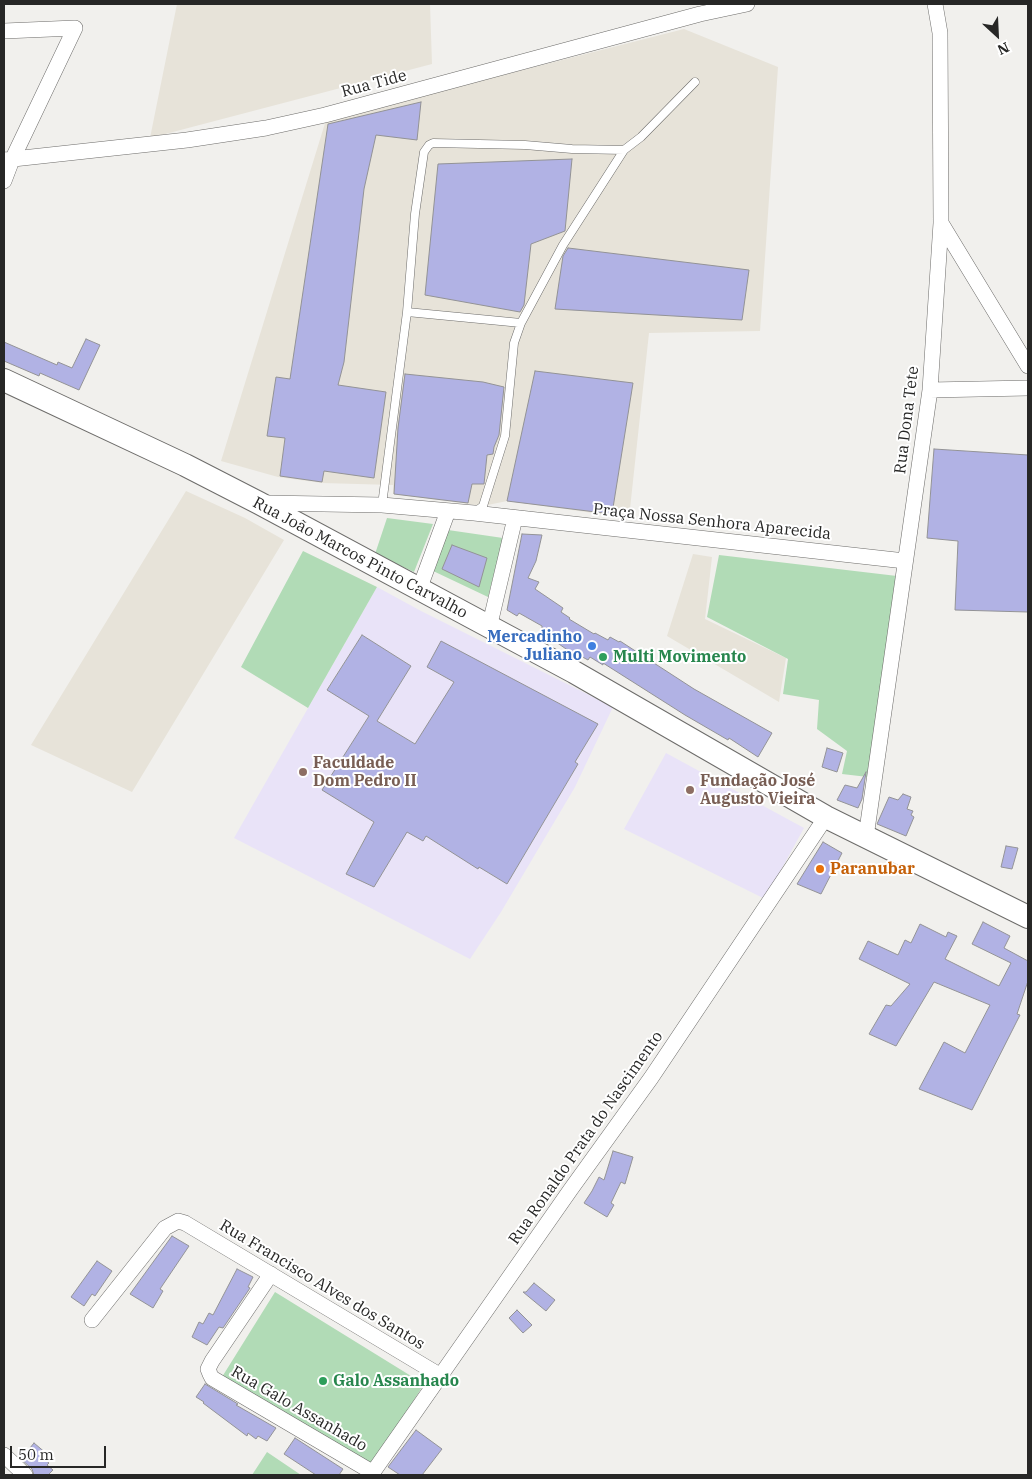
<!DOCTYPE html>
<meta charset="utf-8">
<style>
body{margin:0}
#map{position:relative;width:1032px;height:1479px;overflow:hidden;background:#f1f0ed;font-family:"IBM Plex Serif",serif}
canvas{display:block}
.frame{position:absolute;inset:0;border:5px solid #272726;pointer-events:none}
.north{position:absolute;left:972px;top:10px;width:50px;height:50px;-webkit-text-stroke:4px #fff;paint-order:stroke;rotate:155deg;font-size:14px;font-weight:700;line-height:20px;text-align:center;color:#272726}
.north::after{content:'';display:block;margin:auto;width:18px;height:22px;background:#272726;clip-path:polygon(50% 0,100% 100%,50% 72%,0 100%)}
.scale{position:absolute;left:10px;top:1446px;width:96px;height:22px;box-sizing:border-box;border:2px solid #272726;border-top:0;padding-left:6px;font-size:15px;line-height:18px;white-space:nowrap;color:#272726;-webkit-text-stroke:4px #fff;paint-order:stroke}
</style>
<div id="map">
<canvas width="1032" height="1479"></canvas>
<div class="frame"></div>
<div class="north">N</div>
<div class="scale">50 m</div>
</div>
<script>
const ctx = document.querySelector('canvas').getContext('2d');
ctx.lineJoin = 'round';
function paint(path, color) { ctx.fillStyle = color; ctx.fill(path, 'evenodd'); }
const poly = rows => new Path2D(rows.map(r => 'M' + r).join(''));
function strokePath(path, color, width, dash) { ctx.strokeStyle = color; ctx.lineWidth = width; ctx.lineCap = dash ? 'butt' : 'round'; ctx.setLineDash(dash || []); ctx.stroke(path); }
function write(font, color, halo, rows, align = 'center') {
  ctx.font = font + ' "IBM Plex Serif",serif'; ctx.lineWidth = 4; ctx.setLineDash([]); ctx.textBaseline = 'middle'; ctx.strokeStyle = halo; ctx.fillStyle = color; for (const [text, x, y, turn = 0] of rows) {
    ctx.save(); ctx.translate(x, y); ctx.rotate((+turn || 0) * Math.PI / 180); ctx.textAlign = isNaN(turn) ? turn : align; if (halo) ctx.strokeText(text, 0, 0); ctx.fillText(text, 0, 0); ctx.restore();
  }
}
const built = poly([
 [177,4,430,4,432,64,150,138],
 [684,29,778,67,760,331,649,333,629,518,507,501,483,506,393,494,393,485,322,483,278,477,221,461,326,120],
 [186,491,245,518,284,540,132,792,31,745],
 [693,554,712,557,705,619,786,658,779,702,667,636]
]);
const education = poly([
 [377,587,421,611,613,707,575,787,501,912,470,959,234,838],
 [362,635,411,666,377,721,415,744,558,751,578,764,507,884,486,872,520,814,450,851,431,839,468,780,463,777,423,841,398,826,378,824,323,790,369,716,327,689],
 [441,642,597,724,581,753,427,667],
 [371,827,399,845,374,887,346,873],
 [666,753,804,828,765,899,624,829]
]);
const green = poly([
 [387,518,433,524,414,572,375,554],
 [448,530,503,538,488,597,431,570],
 [303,551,377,587,308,708,241,667],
 [719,555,897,576,868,777,842,774,847,751,817,729,819,700,783,694,788,659,707,617],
 [275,1292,424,1384,371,1469,222,1377],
 [267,1452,301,1475,252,1475]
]);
const building = poly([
 [421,102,417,140,376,135,364,189,344,362,338,385,386,392,374,478,324,471,322,482,280,476,285,438,267,436,276,377,290,379,328,124,421,102],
 [572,159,565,231,531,244,524,305,520,312,425,295,438,164,572,159],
 [568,248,749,270,742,320,555,309,563,256,568,248],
 [86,339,100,345,79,390,40,373,39,376,4,361,4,342,57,365,58,362,72,368,86,339],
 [535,371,633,383,612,514,507,501,535,371],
 [405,374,483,382,504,387,499,435,494,447,493,454,487,455,484,484,472,484,468,503,394,494,398,428,405,374],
 [934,449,1028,455,1028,612,955,610,958,541,927,538,934,449],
 [522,534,542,535,536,561,528,578,539,582,535,589,563,608,561,612,570,618,569,619,594,634,595,633,608,640,610,637,619,642,620,641,694,689,772,733,758,757,729,738,728,740,685,715,603,663,603,665,590,657,588,660,577,654,576,656,549,637,551,634,542,628,542,626,519,613,517,616,507,610,522,534],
 [452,545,487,558,479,587,442,569,452,545],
 [362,635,411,666,377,721,415,744,454,682,427,667,441,641,598,724,575,762,578,764,507,884,479,867,478,869,426,836,423,841,407,832,374,887,346,874,374,822,322,790,369,716,327,690,362,635],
 [827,748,843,753,837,772,822,767,827,748],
 [866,772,862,799,858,808,837,800,845,785,857,788,866,772],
 [903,794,911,797,907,809,913,811,911,815,914,817,906,836,877,824,889,797,898,800,903,794],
 [823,842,842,853,821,894,797,884,823,842],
 [1006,846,1018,848,1012,869,1001,867,1006,846],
 [983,922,1010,936,1004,948,1028,961,1028,981,1017,1014,1020,1015,972,1110,919,1089,944,1042,965,1053,990,1005,934,982,896,1046,869,1034,886,1005,891,1006,910,984,859,959,868,941,898,955,905,940,911,943,920,924,946,937,948,932,957,936,945,959,999,986,1011,963,972,944,983,922],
 [613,1151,633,1157,625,1184,621,1182,611,1203,614,1205,607,1217,584,1203,592,1191,599,1177,604,1180,613,1151],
 [172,1236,189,1246,160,1289,163,1291,153,1308,130,1294,172,1236],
 [97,1261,112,1271,95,1296,92,1294,84,1306,71,1297,97,1261],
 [237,1269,253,1277,248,1287,250,1288,223,1328,219,1327,207,1345,192,1337,199,1322,203,1324,209,1313,213,1315,237,1269],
 [534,1283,555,1300,546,1311,523,1292,526,1292,534,1283],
 [517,1310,532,1325,523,1333,509,1318,517,1310],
 [205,1384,238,1404,236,1405,276,1428,267,1441,258,1436,256,1439,248,1433,247,1436,203,1403,204,1402,196,1397,205,1384],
 [416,1430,442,1449,422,1475,400,1475,388,1467,416,1430],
 [295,1438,343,1469,339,1475,316,1475,284,1454,295,1438],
 [34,1443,47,1454,43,1458,49,1463,47,1465,53,1470,48,1475,34,1475,32,1469,21,1459,34,1443]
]);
const lane = poly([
 [407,312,521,323,563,245,624,150],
 [382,505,407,312,415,214,424,152,429,145,433,143,525,145,572,149,624,150,641,137,695,82],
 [475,512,483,506,505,436,514,343,521,323]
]);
const street = poly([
 [4,31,75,28,12,160,4,181],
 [4,160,187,140,266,128,325,115,700,14,747,4],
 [941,223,1028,366],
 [930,390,1028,388],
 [265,503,382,505,474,513,905,561],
 [419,590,448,511],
 [489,628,515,518],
 [866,837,930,390,941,223,940,33,935,4],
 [271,1274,212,1361,208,1369,210,1374,212,1378,372,1472],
 [92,1320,165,1228,178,1221,185,1223,441,1376],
 [4,1455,25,1475],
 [371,1475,571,1189,651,1078,826,817]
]);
const secondary = poly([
 [4,380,185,465,259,503,574,672,826,817,1028,917]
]);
const markers = [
 [592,646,5,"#3f7fe0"],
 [603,657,5,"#2e9e5b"],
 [303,772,5,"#8d6e63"],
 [690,790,5,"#8d6e63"],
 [820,869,5,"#e8710a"],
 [323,1381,5,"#2e9e5b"]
];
const streetNames = [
 ["Rua Tide",374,84,-15],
 ["Rua Dona Tete",907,420,-83],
 ["Praça Nossa Senhora Aparecida",712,522,6],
 ["Rua João Marcos Pinto Carvalho",360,558,28],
 ["Rua Ronaldo Prata do Nascimento",586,1138,-55],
 ["Rua Francisco Alves dos Santos",322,1285,31],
 ["Rua Galo Assanhado",299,1409,30]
];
const shopNames = [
 ["Mercadinho",582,637],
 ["Juliano",582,655]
];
const leisureNames = [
 ["Multi Movimento",613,657],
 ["Galo Assanhado",333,1381]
];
const educationNames = [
 ["Faculdade",313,763],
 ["Dom Pedro II",313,781],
 ["Fundação José",700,781],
 ["Augusto Vieira",700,799]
];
const foodNames = [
 ["Paranubar",830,869]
];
paint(built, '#e7e3d9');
paint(education, '#e9e3f8');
paint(green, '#b1dbb6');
paint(building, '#b1b2e4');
strokePath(building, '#939396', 1);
strokePath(lane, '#6d6c6a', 9);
strokePath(street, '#6d6c6a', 16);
strokePath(secondary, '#6d6c6a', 24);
strokePath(lane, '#fff', 8);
strokePath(street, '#fff', 15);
strokePath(secondary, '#fff', 22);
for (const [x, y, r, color] of markers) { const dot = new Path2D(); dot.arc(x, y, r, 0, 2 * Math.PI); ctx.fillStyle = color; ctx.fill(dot); strokePath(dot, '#fff', 2); }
write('16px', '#272726', '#fff', streetNames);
write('bold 16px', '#366cbe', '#fff', shopNames, 'right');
write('bold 16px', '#27864d', '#fff', leisureNames, 'left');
write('bold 16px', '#785e54', '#fff', educationNames, 'left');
write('bold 16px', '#c56008', '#fff', foodNames, 'left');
</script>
